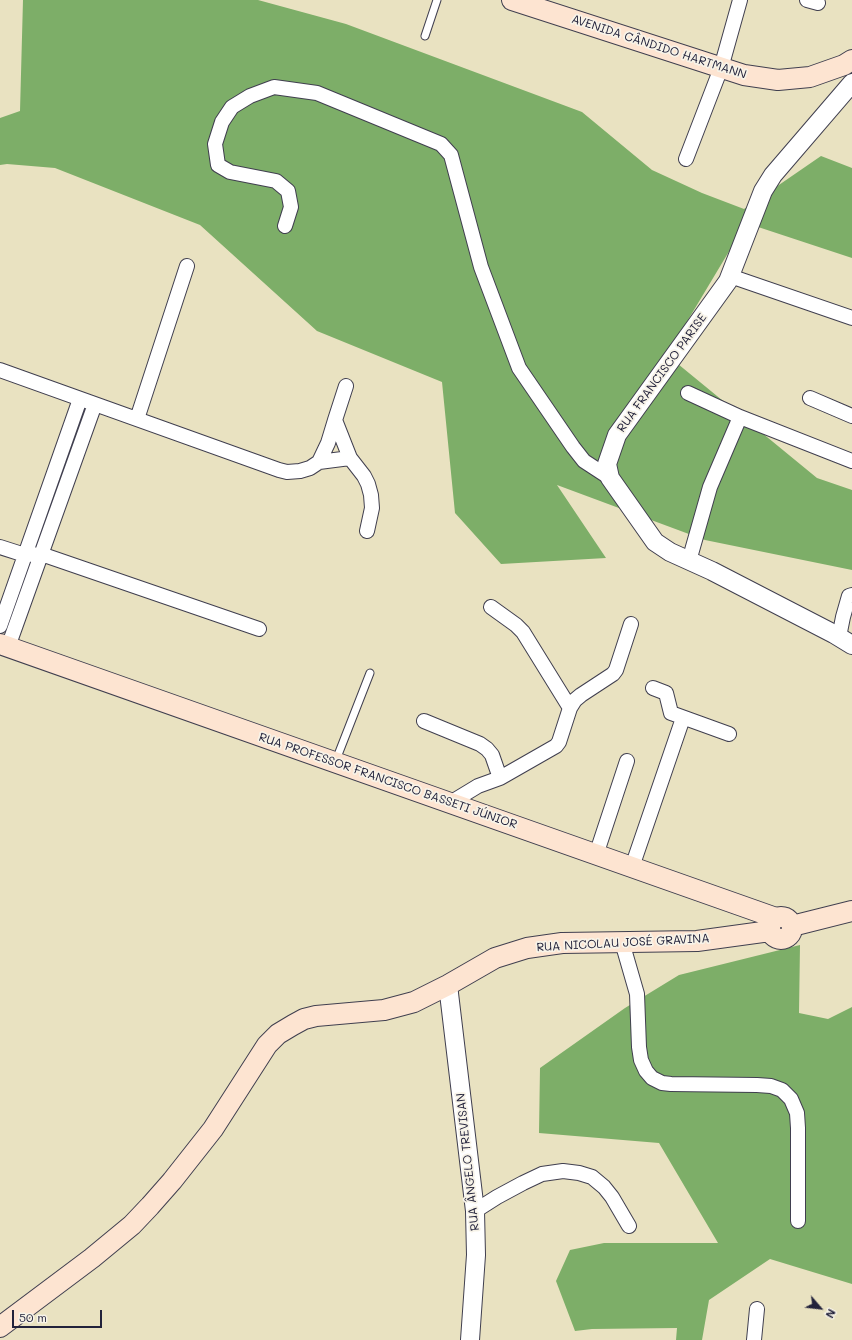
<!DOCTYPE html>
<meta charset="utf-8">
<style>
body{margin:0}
#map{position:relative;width:852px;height:1340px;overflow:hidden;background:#e9e2c1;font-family:Mali,sans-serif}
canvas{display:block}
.north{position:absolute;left:800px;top:1288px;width:40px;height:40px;-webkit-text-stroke:3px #f7f3e8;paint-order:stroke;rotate:118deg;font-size:11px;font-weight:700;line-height:16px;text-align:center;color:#22223b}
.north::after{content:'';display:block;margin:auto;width:14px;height:18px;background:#22223b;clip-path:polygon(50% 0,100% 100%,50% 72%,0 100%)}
.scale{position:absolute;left:12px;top:1310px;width:90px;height:18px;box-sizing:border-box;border:2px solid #22223b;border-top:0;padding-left:5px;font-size:12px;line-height:14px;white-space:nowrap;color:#22223b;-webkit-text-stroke:3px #f7f3e8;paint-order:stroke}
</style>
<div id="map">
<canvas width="852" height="1340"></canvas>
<div class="north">N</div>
<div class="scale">50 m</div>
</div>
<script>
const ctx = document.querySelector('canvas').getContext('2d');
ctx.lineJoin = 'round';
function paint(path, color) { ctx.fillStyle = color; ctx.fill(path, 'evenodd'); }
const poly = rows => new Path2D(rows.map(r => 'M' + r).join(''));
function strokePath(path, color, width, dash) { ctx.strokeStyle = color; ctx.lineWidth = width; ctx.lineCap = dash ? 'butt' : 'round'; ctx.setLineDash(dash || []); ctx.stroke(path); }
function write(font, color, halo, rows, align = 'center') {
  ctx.font = font + ' Mali,sans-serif'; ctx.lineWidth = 3.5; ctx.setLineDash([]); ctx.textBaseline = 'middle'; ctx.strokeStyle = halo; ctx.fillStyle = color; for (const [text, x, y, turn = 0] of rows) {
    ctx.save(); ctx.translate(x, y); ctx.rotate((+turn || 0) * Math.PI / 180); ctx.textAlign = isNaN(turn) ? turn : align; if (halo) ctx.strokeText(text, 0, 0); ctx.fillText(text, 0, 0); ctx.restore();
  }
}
const forest = poly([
 [23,0,258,0,346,24,582,112,652,170,702,193,744,209,821,156,852,168,852,258,746,223,667,355,817,478,852,490,852,570,705,540,557,485,606,558,501,564,455,513,442,382,317,331,200,225,55,168,7,164,0,165,0,118,20,111],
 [800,945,799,1013,828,1019,852,1007,852,1284,770,1259,709,1300,702,1340,676,1340,677,1328,592,1329,575,1331,556,1281,570,1250,604,1243,718,1243,659,1143,539,1133,540,1068,625,1008,679,975]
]);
const service = poly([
 [425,36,437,0],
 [336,760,370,673]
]);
const minor = poly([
 [807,0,818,3],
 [686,159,721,68,740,0],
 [285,226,291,207,288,191,276,181,230,172,218,165,215,144,222,122,232,107,250,96,274,87,317,93,441,144,451,155,481,267,519,368,573,447,584,461,610,478],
 [730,276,852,318],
 [0,370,279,470,287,472,300,471,310,468,319,462,350,458],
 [346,386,335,420,350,458,364,476,368,484,371,495,372,508,367,531],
 [688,393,740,417,852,461],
 [810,398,852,416],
 [137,419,187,266],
 [319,462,328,443,335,420],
 [0,547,25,555,41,554,259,629],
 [689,561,710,487,740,417],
 [491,607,516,625,523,632,570,708],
 [0,626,80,399],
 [839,637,843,617,849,596,852,595],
 [8,647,95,404],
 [653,688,666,693,671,713,729,734],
 [424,721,480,744,487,749,492,755,500,778],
 [450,803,478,786,500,778,556,746,559,742,570,708,575,700,581,695,613,674,616,670,631,624],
 [596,855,627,761],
 [632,867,683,718],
 [622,942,637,994,639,1047,641,1060,646,1071,652,1078,662,1083,671,1084,757,1085,771,1086,782,1090,791,1099,797,1113,798,1128,798,1221],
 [475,1211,497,1197,523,1183,542,1174,563,1171,579,1173,592,1177,604,1187,612,1197,629,1226],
 [754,1340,757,1309]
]);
const tertiary = poly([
 [852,83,773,175,763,191,728,281,617,435,607,464,610,478,655,542,670,552,712,571,834,634,852,645],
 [448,985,475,1211,476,1255,470,1340]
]);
const secondary = poly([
 [512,0,744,75,778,80,810,77,844,65,852,60],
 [0,644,776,918],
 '770 928a11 11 0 1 1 22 0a11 11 0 1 1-22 0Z',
 [792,926,852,911],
 [0,1327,92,1258,132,1225,150,1206,172,1181,213,1129,267,1045,278,1034,293,1025,304,1019,316,1016,384,1010,414,1002,448,985,495,958,527,948,562,943,697,941,770,931]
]);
const streetNames = [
 ["AVENIDA CÂNDIDO HARTMANN",659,47,18],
 ["RUA FRANCISCO PARISE",662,373,-54],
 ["RUA PROFESSOR FRANCISCO BASSETI JÚNIOR",388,781,19],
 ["RUA NICOLAU JOSÉ GRAVINA",623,943,-3],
 ["RUA ÂNGELO TREVISAN",468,1162,-96]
];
paint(forest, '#7dae68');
strokePath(service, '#403f4f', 9);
strokePath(minor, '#403f4f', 16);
strokePath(tertiary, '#403f4f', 20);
strokePath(secondary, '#403f4f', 22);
strokePath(service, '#fff', 7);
strokePath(minor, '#fff', 14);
strokePath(tertiary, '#fff', 18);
strokePath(secondary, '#fde4d1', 20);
write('12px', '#22223b', '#f7f3e8', streetNames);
</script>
